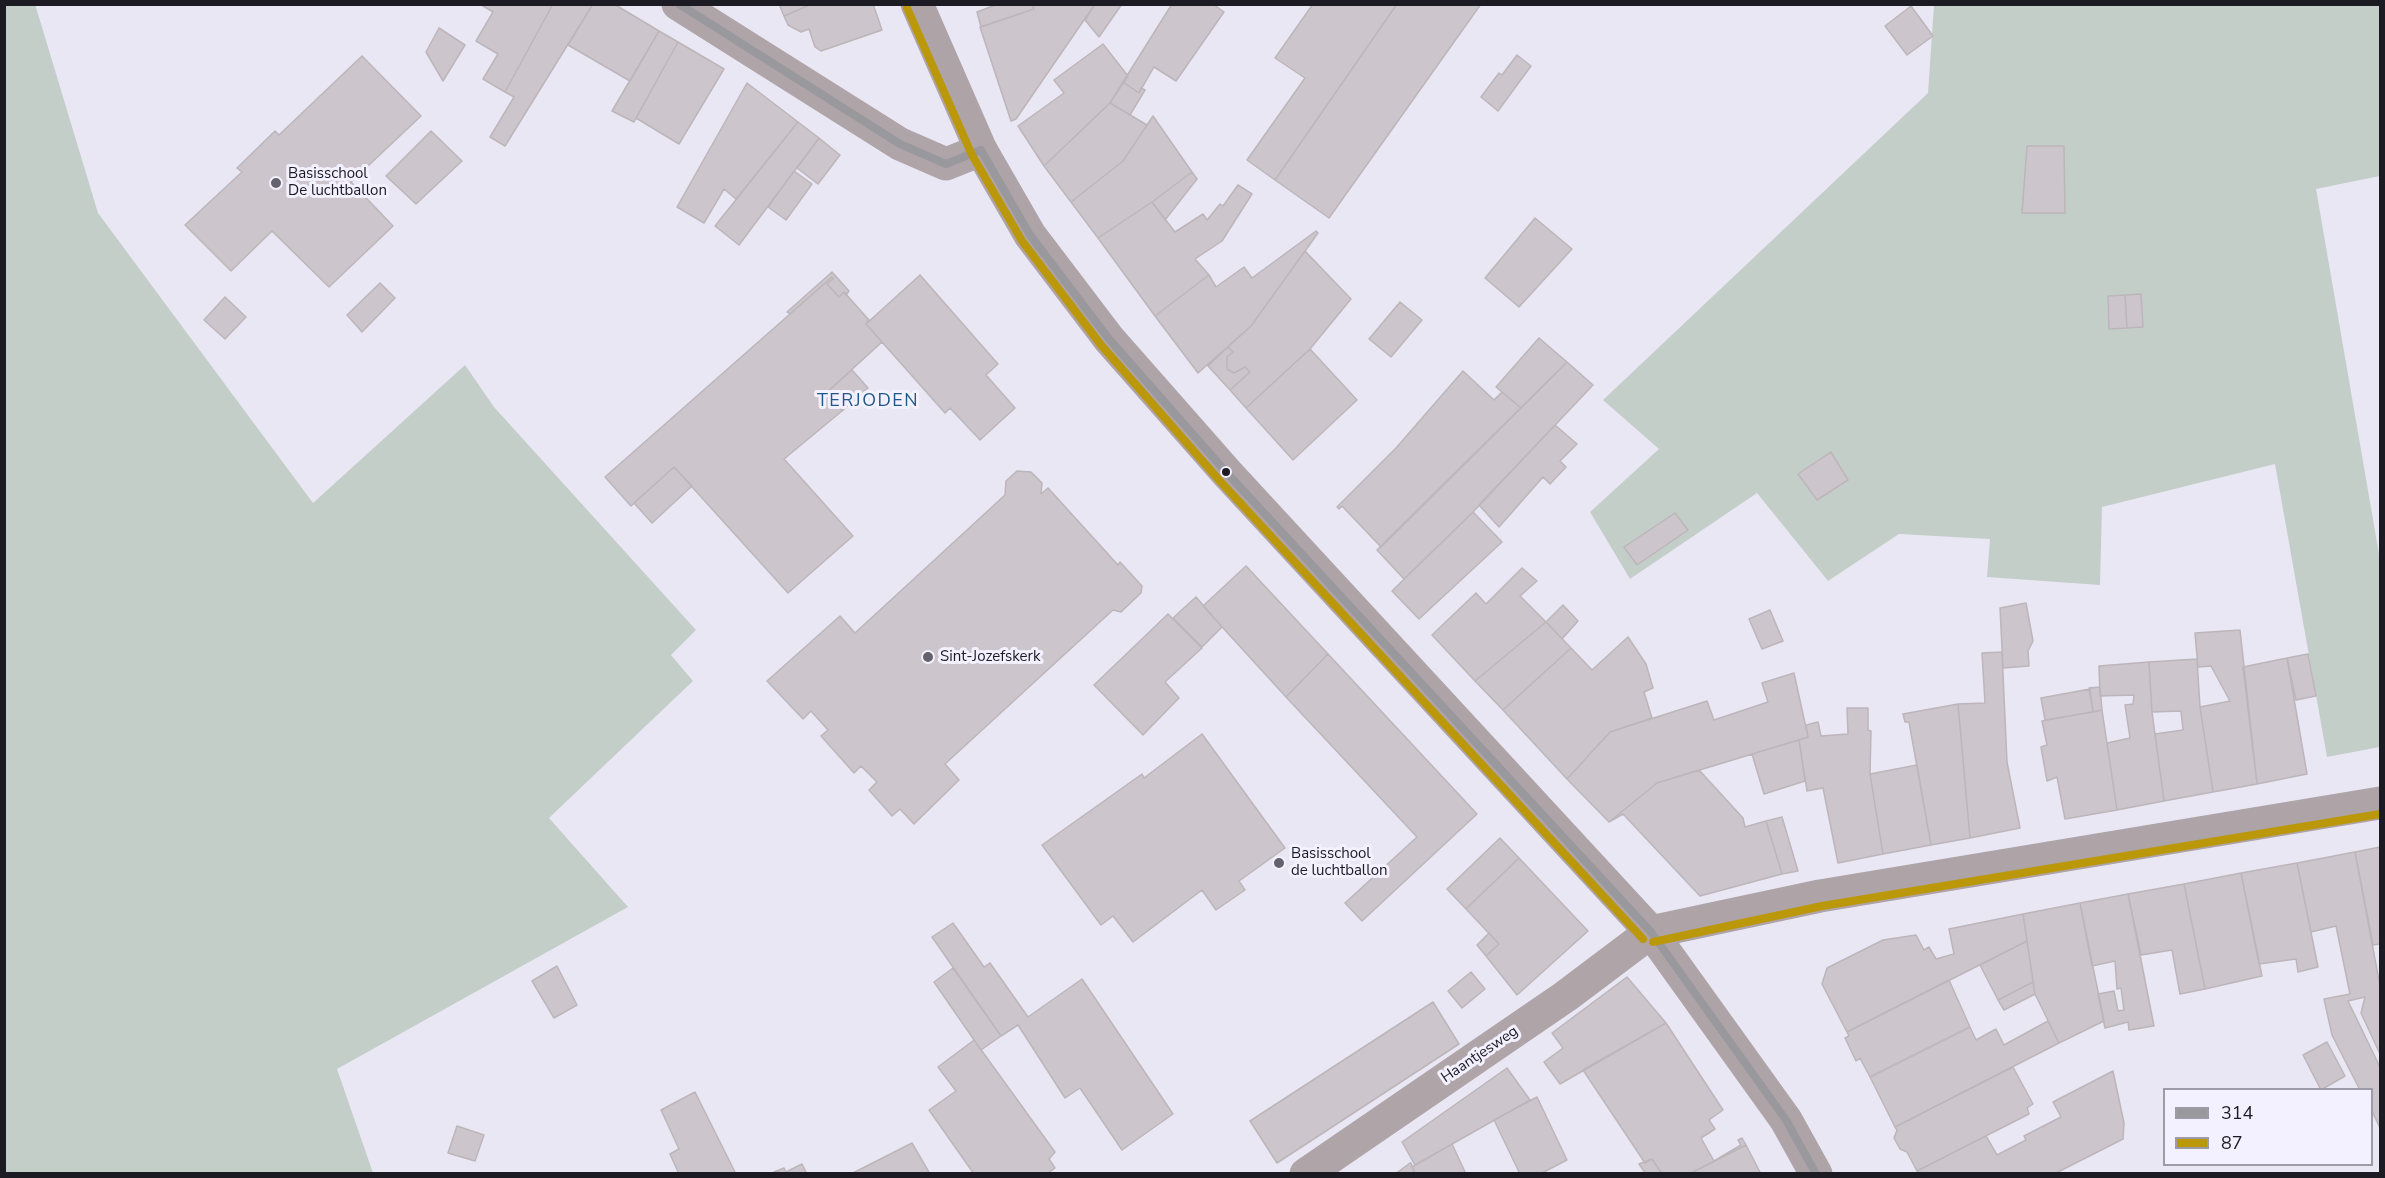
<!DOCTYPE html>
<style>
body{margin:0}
#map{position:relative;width:2385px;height:1178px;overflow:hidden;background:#eae7f4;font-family:"Nunito Sans",sans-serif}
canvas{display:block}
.frame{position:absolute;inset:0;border:6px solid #1c1a22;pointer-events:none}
.legend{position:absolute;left:2163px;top:1088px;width:210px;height:78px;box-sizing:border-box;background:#f3f1ff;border:2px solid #9d9ba7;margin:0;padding:8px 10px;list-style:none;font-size:18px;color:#1c1a22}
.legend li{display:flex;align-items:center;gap:12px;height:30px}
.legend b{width:30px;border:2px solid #9d9ba7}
</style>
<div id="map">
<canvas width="2385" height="1178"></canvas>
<div class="frame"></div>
<ul class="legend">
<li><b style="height:8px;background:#99989c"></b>314</li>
<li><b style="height:8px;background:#bb970a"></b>87</li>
</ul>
</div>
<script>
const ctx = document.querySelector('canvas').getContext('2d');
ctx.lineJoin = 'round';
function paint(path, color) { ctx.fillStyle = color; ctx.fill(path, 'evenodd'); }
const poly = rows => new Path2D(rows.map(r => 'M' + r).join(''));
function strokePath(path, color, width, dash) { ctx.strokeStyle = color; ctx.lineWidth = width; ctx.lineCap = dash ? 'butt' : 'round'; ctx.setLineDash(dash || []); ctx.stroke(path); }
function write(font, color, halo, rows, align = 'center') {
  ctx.font = font + ' "Nunito Sans",sans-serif'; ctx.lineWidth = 6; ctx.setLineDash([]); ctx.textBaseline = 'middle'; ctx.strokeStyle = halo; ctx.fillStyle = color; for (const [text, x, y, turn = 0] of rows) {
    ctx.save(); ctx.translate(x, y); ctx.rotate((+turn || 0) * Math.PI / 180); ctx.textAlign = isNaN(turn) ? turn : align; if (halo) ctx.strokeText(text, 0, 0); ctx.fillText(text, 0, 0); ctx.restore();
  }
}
const green = poly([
 [35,4,98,213,313,503,465,365,494,407,696,630,671,655,693,681,549,818,628,907,337,1069,373,1173,5,1173,4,5],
 [1934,5,2380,5,2380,176,2316,189,2380,560,2380,747,2327,757,2275,464,2102,507,2100,585,1987,577,1990,539,1899,534,1828,581,1757,493,1630,579,1590,512,1659,449,1603,400,1928,93]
]);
const building = poly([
 [480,4,553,4,505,92,483,79,498,54,476,41,493,12,480,4],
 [553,4,593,4,505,146,490,137,514,97,505,92,553,4],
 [593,4,614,4,659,31,630,81,568,45,593,4],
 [779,4,812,4,784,16,779,4],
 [812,4,873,4,882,30,821,51,815,47,809,29,801,32,788,25,784,16,812,4],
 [998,4,1032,4,1034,9,981,27,977,12,998,4],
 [1032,4,1095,4,1016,119,1011,121,980,27,1034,9,1032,4],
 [1095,4,1122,4,1099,37,1085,20,1095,4],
 [1172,4,1213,4,1224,12,1176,81,1154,67,1139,93,1123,82,1172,4],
 [1313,4,1397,4,1275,180,1247,160,1305,78,1275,58,1313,4],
 [1397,4,1481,4,1329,218,1275,180,1397,4],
 [1911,6,1933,36,1907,55,1885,26,1911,6],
 [439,28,465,45,443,81,426,52,439,28],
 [659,31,678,42,634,122,612,111,659,31],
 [678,42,724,69,679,144,636,118,678,42],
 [1103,44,1128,76,1110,103,1044,166,1018,126,1064,93,1054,80,1103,44],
 [1517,55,1531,66,1498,111,1481,97,1499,73,1502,75,1517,55],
 [362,56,421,116,351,182,393,226,329,287,272,231,231,271,185,225,242,172,237,168,275,131,279,135,362,56],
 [1123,82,1139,93,1141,88,1145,90,1130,115,1110,103,1123,82],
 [747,83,798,122,736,199,724,189,704,223,677,207,747,83],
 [1110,103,1147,125,1123,161,1071,202,1044,166,1110,103],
 [1153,116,1192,172,1152,202,1098,238,1071,202,1123,161,1153,116],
 [798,122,819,138,739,245,715,226,798,122],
 [431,131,462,161,416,204,386,176,431,131],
 [819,138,840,155,818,184,797,168,819,138],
 [2027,146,2064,146,2065,213,2022,213,2027,146],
 [794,171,812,184,786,220,768,207,794,171],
 [1192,172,1197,179,1165,220,1152,202,1192,172],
 [1238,185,1252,194,1222,241,1195,259,1209,275,1155,316,1098,238,1152,202,1175,232,1203,214,1207,220,1220,204,1223,206,1238,185],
 [1535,218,1572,249,1519,307,1485,278,1535,218],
 [1316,231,1318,233,1251,326,1198,373,1155,316,1209,275,1216,287,1244,267,1252,278,1316,231],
 [1305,251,1351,299,1310,349,1246,408,1230,390,1250,372,1245,367,1234,373,1227,369,1227,357,1233,352,1228,347,1251,326,1305,251],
 [832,272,849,291,846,295,844,292,839,297,827,284,833,279,832,277,790,314,787,312,832,272],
 [920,275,998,364,986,375,1015,408,980,440,950,408,945,413,866,324,920,275],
 [832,277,833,279,827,284,839,297,844,292,869,320,866,324,882,342,826,393,842,411,784,459,853,536,788,593,674,467,631,506,605,477,832,277],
 [380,283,395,298,362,332,347,315,380,283],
 [2141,294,2143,327,2127,328,2125,295,2141,294],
 [2125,295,2127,328,2109,329,2108,296,2125,295],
 [225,297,246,317,225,339,204,320,225,297],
 [1400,302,1422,320,1391,357,1369,339,1400,302],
 [1539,338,1567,362,1521,408,1496,387,1539,338],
 [1228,347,1233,352,1227,357,1227,369,1234,373,1245,367,1250,372,1230,390,1208,366,1228,347],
 [1310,349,1357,400,1293,460,1246,408,1310,349],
 [1567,362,1593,385,1473,512,1404,579,1377,550,1567,362],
 [852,370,868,388,842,411,826,393,852,370],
 [1463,371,1494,400,1502,392,1521,408,1381,547,1342,506,1339,509,1337,507,1396,448,1463,371],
 [1555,425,1577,444,1560,461,1566,467,1550,484,1543,477,1499,527,1479,505,1555,425],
 [1831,452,1848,480,1817,500,1798,474,1831,452],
 [674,467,692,486,652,523,634,503,674,467],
 [1017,471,1031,472,1042,483,1041,494,1048,488,1118,565,1120,562,1142,586,1141,593,1121,612,1113,610,945,764,959,780,914,824,900,809,892,816,869,790,877,782,861,766,854,773,821,736,828,730,811,711,803,719,767,681,840,616,855,633,1005,495,1006,481,1017,471],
 [1473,512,1502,542,1419,619,1392,591,1473,512],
 [1675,513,1688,530,1637,565,1624,547,1675,513],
 [1246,566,1328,654,1286,697,1203,606,1246,566],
 [1522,568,1537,581,1520,596,1546,622,1475,681,1432,635,1476,593,1486,604,1522,568],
 [1196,597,1222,627,1202,647,1173,618,1196,597],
 [2026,603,2033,641,2028,651,2029,666,2003,668,2000,608,2026,603],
 [1563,605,1578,621,1562,639,1546,622,1563,605],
 [1770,610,1783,641,1762,649,1749,619,1770,610],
 [1168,614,1202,648,1165,682,1179,698,1143,735,1094,685,1168,614],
 [1546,622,1571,648,1503,710,1475,681,1546,622],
 [2240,630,2257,784,2213,792,2200,707,2230,701,2211,666,2198,667,2195,633,2240,630],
 [1628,637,1646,664,1653,688,1644,692,1652,718,1610,732,1567,779,1503,710,1571,648,1592,670,1628,637],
 [2002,652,2007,762,2020,828,1970,838,1958,704,1985,703,1982,653,2002,652],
 [1328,654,1477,814,1362,921,1345,903,1417,837,1286,697,1328,654],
 [2308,654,2316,696,2296,700,2287,658,2308,654],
 [2287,658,2307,774,2257,784,2243,667,2287,658],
 [2197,659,2200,707,2213,792,2164,801,2155,734,2183,730,2181,711,2152,712,2149,662,2197,659],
 [2149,662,2152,712,2164,801,2117,810,2107,743,2130,738,2125,705,2133,704,2134,695,2100,696,2099,666,2149,662],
 [1794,673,1808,737,1657,783,1609,822,1567,779,1610,732,1707,701,1714,720,1768,702,1762,683,1794,673],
 [2100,687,2102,710,2093,712,2089,688,2100,687],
 [2090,689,2093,712,2045,720,2041,698,2090,689],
 [1958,704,1970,838,1931,845,1909,722,1905,722,1903,714,1958,704],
 [1847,708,1868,708,1868,730,1871,731,1870,774,1883,854,1838,863,1823,788,1807,791,1799,740,1808,737,1806,725,1818,722,1821,736,1848,734,1847,708],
 [2102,710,2117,810,2065,819,2057,777,2047,781,2041,747,2047,745,2042,721,2102,710],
 [1202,734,1285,848,1239,881,1245,890,1216,910,1202,890,1133,942,1113,916,1101,925,1042,845,1142,774,1144,778,1202,734],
 [1799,740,1805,781,1764,794,1752,754,1799,740],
 [1917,765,1931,845,1883,854,1870,774,1917,765],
 [1699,770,1743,818,1745,827,1766,821,1782,874,1700,896,1623,814,1609,822,1657,783,1699,770],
 [1782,817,1798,871,1782,874,1766,821,1782,817],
 [1500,838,1519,858,1466,909,1447,889,1500,838],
 [2380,847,2380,944,2373,945,2355,852,2380,847],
 [2355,852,2380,986,2380,1054,2361,1013,2365,997,2348,1001,2380,1067,2380,1128,2372,1111,2372,1090,2360,1090,2332,1035,2324,999,2350,994,2336,926,2311,932,2297,863,2355,852],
 [1519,858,1588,931,1517,995,1486,956,1499,944,1466,909,1519,858],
 [2297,863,2318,967,2298,972,2296,959,2259,964,2241,873,2297,863],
 [2241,873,2262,976,2205,989,2184,884,2241,873],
 [2184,884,2205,989,2180,994,2172,950,2141,955,2128,894,2184,884],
 [2128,894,2154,1026,2129,1030,2128,1022,2105,1028,2098,994,2114,991,2118,1011,2124,1010,2121,988,2117,989,2115,961,2092,966,2080,903,2128,894],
 [2080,903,2104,1021,2059,1043,2035,994,2023,914,2080,903],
 [2023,914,2027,941,1847,1032,1822,984,1827,968,1883,940,1916,935,1924,950,1929,947,1936,959,1954,954,1949,929,2023,914],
 [953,923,984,967,990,963,1028,1017,1082,979,1173,1114,1122,1150,1080,1088,1065,1098,1018,1025,1001,1036,932,937,953,923],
 [1489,933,1499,944,1486,956,1477,945,1489,933],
 [2027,941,2033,982,1998,1000,1980,965,2027,941],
 [557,966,577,1005,554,1018,532,981,557,966],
 [953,968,1001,1036,981,1050,934,982,953,968],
 [1471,972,1485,989,1462,1008,1448,991,1471,972],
 [1627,977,1666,1023,1560,1084,1544,1062,1563,1048,1552,1033,1627,977],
 [1949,980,1970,1027,1870,1077,1860,1058,1856,1061,1845,1038,1849,1036,1847,1032,1949,980],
 [2033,982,2035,994,2004,1010,1998,1000,2033,982],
 [1433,1002,1459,1044,1277,1163,1250,1121,1433,1002],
 [2048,1021,2059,1043,1895,1127,1870,1077,1970,1027,1976,1040,1996,1029,2004,1045,2048,1021],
 [1666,1023,1723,1110,1709,1120,1715,1129,1701,1138,1714,1161,1741,1145,1738,1140,1742,1138,1746,1145,1689,1174,1662,1174,1652,1159,1645,1163,1583,1070,1666,1023],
 [974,1040,1055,1152,1049,1159,1055,1168,1047,1174,974,1174,929,1110,956,1091,938,1067,974,1040],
 [2327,1042,2345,1076,2321,1090,2303,1055,2327,1042],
 [2013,1067,2033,1104,2027,1108,2029,1114,1917,1171,1907,1152,1900,1149,1894,1138,1897,1130,1895,1127,2013,1067],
 [1507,1068,1530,1100,1415,1165,1402,1142,1507,1068],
 [2113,1071,2124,1123,2123,1139,2054,1174,1918,1174,1917,1171,1986,1136,1997,1155,2026,1140,2024,1136,2061,1117,2053,1102,2113,1071],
 [695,1092,736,1174,679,1174,670,1154,679,1149,661,1110,695,1092],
 [1537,1097,1567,1160,1540,1174,1520,1174,1494,1120,1537,1097],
 [457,1126,484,1135,475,1161,448,1153,457,1126],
 [912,1143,930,1174,851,1174,912,1143],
 [1452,1144,1466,1174,1415,1174,1412,1167,1452,1144],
 [1746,1145,1761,1174,1689,1174,1746,1145],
 [1652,1159,1661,1172,1658,1174,1646,1174,1639,1164,1652,1159],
 [1411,1163,1415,1174,1395,1174,1410,1163,1411,1163],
 [802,1164,807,1174,774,1172,784,1168,786,1172,802,1164]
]);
const street = poly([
 [678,4,900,144,946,164,981,150],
 [1306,1174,1566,996,1651,932]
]);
const secondary = poly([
 [917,4,981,150,1030,235,1109,339,1227,473,1651,932,1786,1120,1816,1174],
 [1651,932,1820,896,2380,803]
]);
const bus1 = poly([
 [679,4,900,144,946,164,981,150],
 [981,150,1030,235,1109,339,1227,473,1651,932,1786,1120,1816,1174]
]);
const bus2 = poly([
 [907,8,972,155,1022,241,1101,345,1219,480,1643,939],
 [1653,942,1822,906,2380,814]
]);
const markers = [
 [276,183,6,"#64626c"],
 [1226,472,5,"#1c1a22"],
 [928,657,6,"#64626c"],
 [1279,863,6,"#64626c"]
];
const poiNames = [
 ["Basisschool",288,174],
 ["De luchtballon",288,191],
 ["Sint-Jozefskerk",940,657],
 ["Basisschool",1291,854],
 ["de luchtballon",1291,871]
];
const streetNames = [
 ["Haantjesweg",1480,1055,-34]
];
const quarterNames = [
 ["TERJODEN",868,402]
];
paint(green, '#c4cec9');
paint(building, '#ccc5cb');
strokePath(building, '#bcb5ba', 1.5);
strokePath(street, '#afa5a8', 33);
strokePath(secondary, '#aea4a8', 33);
strokePath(bus1, '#99989c', 8);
strokePath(bus2, '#bb970a', 8);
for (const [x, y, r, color] of markers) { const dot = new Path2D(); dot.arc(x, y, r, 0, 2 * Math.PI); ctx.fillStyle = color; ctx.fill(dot); strokePath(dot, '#f3f1ff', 2); }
write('15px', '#1c1a22', '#f3f1ff', poiNames, 'left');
write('15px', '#1c1a22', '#f3f1ff', streetNames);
ctx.letterSpacing = '1.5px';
write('18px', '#1f5889', '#f3f1ff', quarterNames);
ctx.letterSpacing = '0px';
</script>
